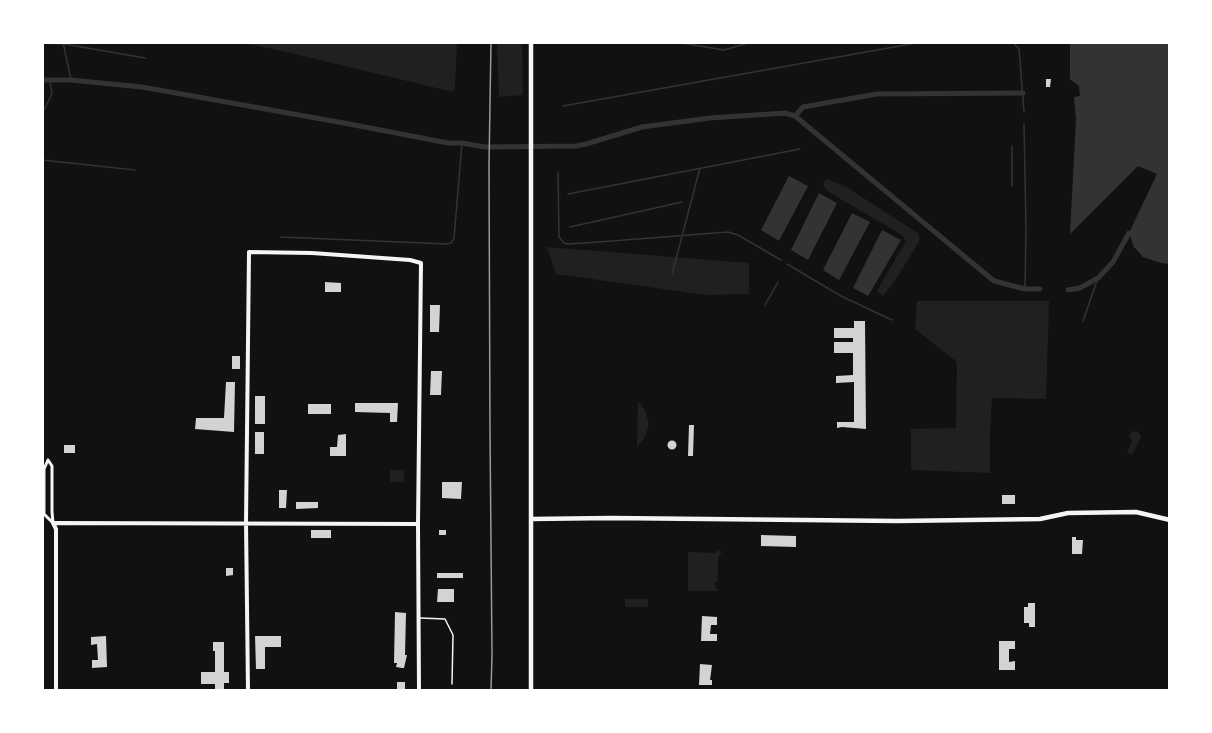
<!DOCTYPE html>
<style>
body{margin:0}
#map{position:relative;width:1212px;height:733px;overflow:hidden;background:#111;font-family:"Alegreya Sans",sans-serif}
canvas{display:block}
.frame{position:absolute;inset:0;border:44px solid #fff;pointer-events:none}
</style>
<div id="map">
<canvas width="1212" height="733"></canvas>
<div class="frame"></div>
</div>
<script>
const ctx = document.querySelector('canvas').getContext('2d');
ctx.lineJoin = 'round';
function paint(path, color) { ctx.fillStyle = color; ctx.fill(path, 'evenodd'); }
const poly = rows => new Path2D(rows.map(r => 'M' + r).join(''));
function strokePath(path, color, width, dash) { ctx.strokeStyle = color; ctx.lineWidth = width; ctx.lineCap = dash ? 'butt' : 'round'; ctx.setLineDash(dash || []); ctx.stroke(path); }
const green = poly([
 [235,42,457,42,455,88,453,92,278,50],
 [499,42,522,42,523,95,499,97,497,44],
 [827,179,845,186,919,234,919,242,894,282,883,296,877,291,906,241,902,235,827,191,823,184],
 [547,247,749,263,749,294,706,295,556,274],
 [917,301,1049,301,1046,399,992,398,990,435,990,473,911,470,911,429,956,428,957,362,915,329],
 [638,401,645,410,649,424,645,437,637,447],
 [1133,431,1138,432,1141,437,1132,455,1127,452,1132,442,1129,435],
 [390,470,404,470,404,482,390,482],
 [718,550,722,552,718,557,718,581,715,582,715,588,718,589,718,591,688,591,688,552,715,553],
 [625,599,648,599,648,607,625,607]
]);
const water = poly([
 [1070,42,1170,42,1170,264,1161,263,1143,257,1134,247,1129,233,1157,174,1138,166,1070,234,1076,119,1074,97,1080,96,1079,86,1070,79],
 [789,176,808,186,779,241,761,230],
 [819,193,837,203,808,260,791,250],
 [852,213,870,222,839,280,823,270],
 [882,230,901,240,868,296,853,288]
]);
const stream = poly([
 [63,42,71,80],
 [675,42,724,50,752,42],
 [1013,42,1019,49,1024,112],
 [42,43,64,44,145,58],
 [563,106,922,42],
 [42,114,52,94,50,81],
 [1024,124,1026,229,1025,289],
 [1012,146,1012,186],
 [42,160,135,170],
 [558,172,559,237,564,243,568,244,599,242,728,232,738,235,781,260],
 [568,194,800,149],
 [570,227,682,202],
 [281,237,447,244,451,243,454,238,462,143],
 [787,264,841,296,892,320],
 [672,274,700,168],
 [765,305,778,282],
 [1083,321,1098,278]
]);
const canal = poly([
 [42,80,71,80,142,87,344,123,448,143,462,143,485,147,576,146,586,144,642,127,710,118,785,113,795,116,803,107,877,94,1023,93],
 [795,116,994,281,1025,289,1040,289],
 [1068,290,1080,288,1098,278,1113,262,1129,233]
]);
const building = poly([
 [1046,79,1051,79,1050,87,1046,87],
 [325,282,341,283,341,292,325,292],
 [430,305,440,305,439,332,430,332],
 [854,321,865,321,866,429,842,427,837,428,837,422,854,422,854,382,836,383,836,376,853,375,853,353,834,353,834,342,853,342,853,338,834,338,834,328,854,328],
 [232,356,240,356,240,369,232,369],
 [431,371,442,371,441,395,430,395],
 [226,382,235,382,234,432,195,429,196,418,224,418],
 [255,396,265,396,265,424,255,424],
 [355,403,398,403,397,422,390,422,390,413,355,412],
 [308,404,331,404,331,414,308,414],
 [689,425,694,425,693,456,688,456],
 [255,432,264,432,264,454,255,454],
 [346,434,346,456,330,456,330,447,337,447,338,435],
 '667.5 445a4.5 4.5 0 1 1 9 0a4.5 4.5 0 1 1-9 0Z',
 [64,445,75,445,75,453,64,453],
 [442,482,462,482,461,499,442,498],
 [279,490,287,490,286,508,279,508],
 [1002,495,1015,495,1015,504,1002,504],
 [296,502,318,502,318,508,296,509],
 [311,530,331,530,331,538,311,538],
 [439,530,446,530,446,535,439,535],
 [761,535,796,536,796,547,761,546],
 [1072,537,1076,537,1076,540,1083,540,1082,554,1072,554],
 [226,568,233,568,233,575,226,576],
 [437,573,463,573,463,578,437,578],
 [438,589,454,589,454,602,437,602],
 [1028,603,1035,603,1035,627,1029,627,1029,623,1024,623,1024,607,1028,607],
 [395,612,406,613,405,655,407,655,404,668,402,668,396,667,397,663,394,663],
 [702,616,717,617,717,625,711,625,710,634,717,634,717,641,701,641],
 [106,636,107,667,92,668,92,660,98,660,97,644,91,645,91,637],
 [255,636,281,636,281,647,265,647,265,669,256,669],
 [999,641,1015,641,1015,649,1009,649,1009,662,1015,661,1015,670,999,670],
 [213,642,224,642,224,672,229,672,229,683,224,683,224,691,215,691,215,684,201,684,201,672,215,672,215,651,213,651],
 [700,664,712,665,710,680,712,680,712,685,699,685],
 [397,682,405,682,405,691,397,691]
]);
const service = poly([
 [420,618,445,619,453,635,452,684]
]);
const minor = poly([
 [48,460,44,469,44,514,53,523],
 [48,460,52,466,52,512,53,523]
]);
const tertiary = poly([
 [56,691,56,529,53,523,418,524],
 [248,691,246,522,249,252,312,253,410,260,421,263,418,524,419,691]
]);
const secondary = poly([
 [531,519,611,518,898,521,1040,519,1068,513,1136,512,1170,520],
 [531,691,531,42]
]);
const rail = poly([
 [491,42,489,165,490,432,492,655,491,691]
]);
paint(green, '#202020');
paint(water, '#333');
strokePath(stream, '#333', 1.5);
strokePath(canal, '#333', 5);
paint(building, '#d3d3d3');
strokePath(service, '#f5f5f5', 1.5);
strokePath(minor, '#f5f5f5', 3);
strokePath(tertiary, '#f5f5f5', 4);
strokePath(secondary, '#f5f5f5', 4.5);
strokePath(rail, '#9a9a9a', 1.5);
</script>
